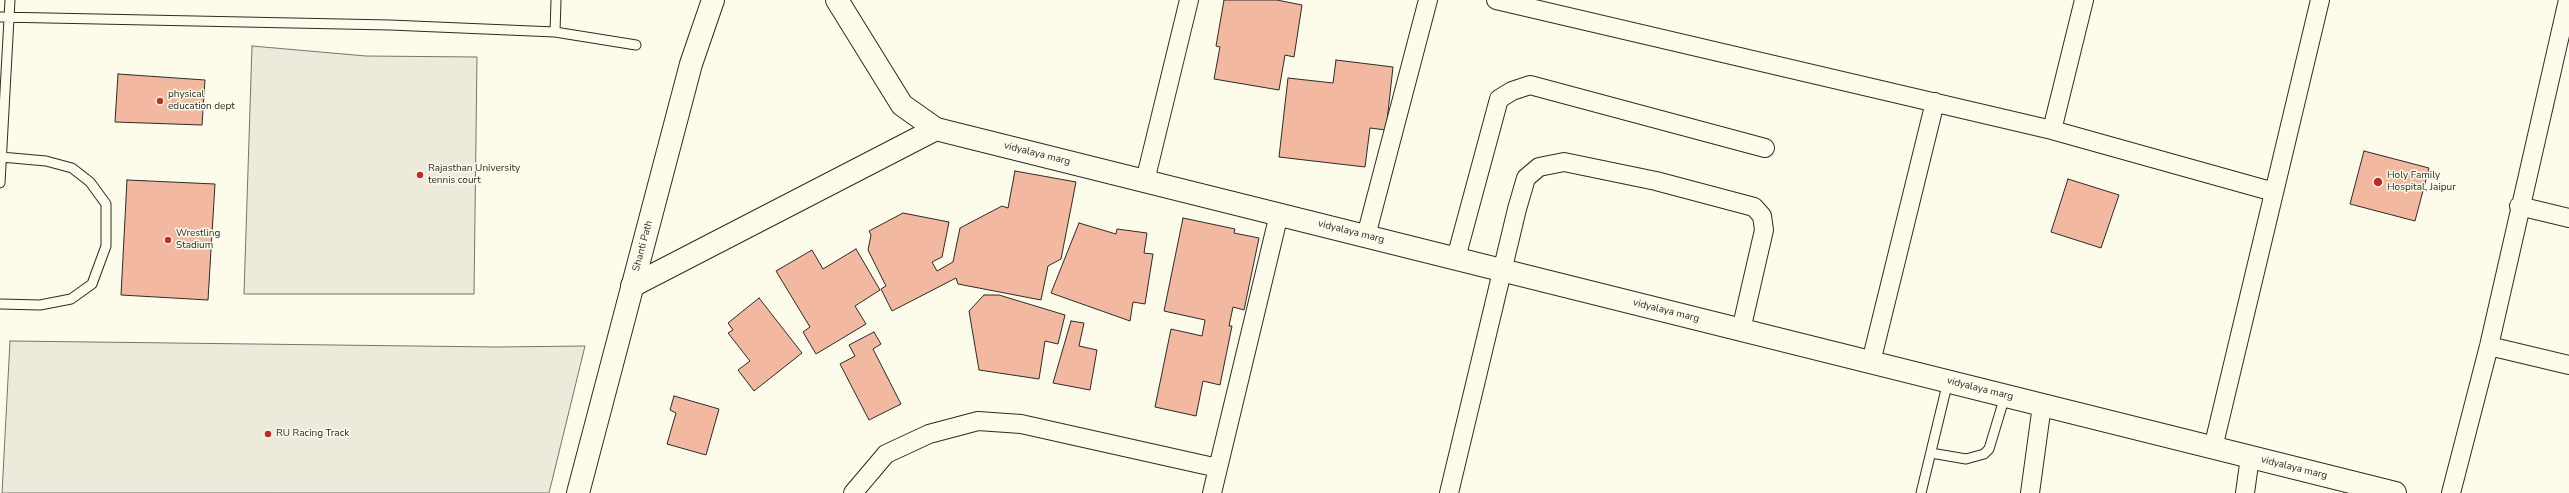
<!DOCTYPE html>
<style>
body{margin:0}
canvas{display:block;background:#fdfbea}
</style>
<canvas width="2569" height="493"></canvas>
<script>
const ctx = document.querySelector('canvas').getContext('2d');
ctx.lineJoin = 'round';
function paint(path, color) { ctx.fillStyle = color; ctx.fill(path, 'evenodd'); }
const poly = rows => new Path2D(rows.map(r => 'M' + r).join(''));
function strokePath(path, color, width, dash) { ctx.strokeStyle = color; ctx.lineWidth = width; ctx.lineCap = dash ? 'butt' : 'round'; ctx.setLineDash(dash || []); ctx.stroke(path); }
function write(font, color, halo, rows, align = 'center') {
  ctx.font = font + ' "Nunito Sans",sans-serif'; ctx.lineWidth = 3; ctx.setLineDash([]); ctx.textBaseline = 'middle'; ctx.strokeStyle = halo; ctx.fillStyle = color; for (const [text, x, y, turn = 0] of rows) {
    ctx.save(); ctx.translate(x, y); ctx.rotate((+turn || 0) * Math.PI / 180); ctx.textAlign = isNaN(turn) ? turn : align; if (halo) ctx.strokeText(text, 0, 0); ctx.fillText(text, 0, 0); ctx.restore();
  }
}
const green = poly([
 [252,46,366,56,477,57,474,294,244,294,252,46],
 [10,341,496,347,585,346,549,493,2,493,10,341]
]);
const building = poly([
 [1224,0,1277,0,1302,5,1294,57,1285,55,1279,90,1214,79,1220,47,1216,46,1224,0],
 [1336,60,1393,67,1386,130,1370,128,1365,167,1279,157,1288,78,1333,83,1336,60],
 [118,74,205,80,202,125,115,122,118,74],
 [2364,151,2429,168,2415,221,2350,204,2364,151],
 [1015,171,1076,182,1061,259,1048,266,1041,300,958,284,956,278,892,311,881,289,886,286,868,250,871,235,869,231,903,213,949,222,942,257,932,262,937,271,953,262,960,228,1002,206,1008,208,1015,171],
 [2068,179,2119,195,2101,248,2051,232,2068,179],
 [127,180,215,184,208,300,121,295,127,180],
 [1183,218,1235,229,1234,233,1259,238,1244,310,1233,307,1229,326,1232,326,1220,385,1203,381,1196,416,1155,407,1171,329,1202,336,1205,320,1164,311,1183,218],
 [1079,223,1116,234,1117,229,1147,233,1144,253,1153,254,1145,304,1133,302,1130,321,1051,293,1079,223],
 [856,249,880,290,855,306,866,324,816,354,803,332,810,327,776,271,812,250,823,269,856,249],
 [984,295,999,295,1065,315,1058,344,1045,341,1039,379,979,370,969,311,984,295],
 [759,298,802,353,754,391,738,370,750,361,728,333,733,330,728,323,759,298],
 [1071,321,1084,323,1079,346,1097,350,1090,390,1053,383,1071,321],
 [874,332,881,344,873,349,901,404,869,420,840,364,855,356,849,345,874,332],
 [674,396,719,409,706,455,667,444,676,413,670,410,674,396]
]);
const service = poly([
 [556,0,555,32,636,45],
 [0,17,390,25,555,32],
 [0,183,10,0],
 [0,304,40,305,71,299,92,284,106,246,106,204,90,182,72,168,46,161,1,157],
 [1931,453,1966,459,1984,454,1989,449,2005,396],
 [1921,493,1948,381]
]);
const minor = poly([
 [1496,0,2052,130,2274,192],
 [2052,130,2084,0],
 [1145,181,1189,0],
 [2519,206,2569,218],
 [1366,236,1428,0],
 [1456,258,1499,99,1512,91,1530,85,1765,148],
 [2489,346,2569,365],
 [1871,362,1935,102],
 [2213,448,2320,0],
 [853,493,886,454,929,434,978,421,1021,424,1218,468],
 [1212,493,1279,214],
 [1449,493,1517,209,1526,178,1539,167,1564,162,1656,181,1754,207,1762,216,1764,230,1741,330],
 [2030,493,2042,405],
 [2245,493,2250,457],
 [2451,493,2489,346,2568,0]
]);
const tertiary = poly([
 [837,0,902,105,936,129,2395,493],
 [632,286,936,129]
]);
const secondary = poly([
 [578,493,691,64,713,0]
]);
const markers = [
 [160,101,4,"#c62828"],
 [420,175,4,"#c62828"],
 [2378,182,5,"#c62828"],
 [168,240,4,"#c62828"],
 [268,434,4,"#c62828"]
];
const poiNames = [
 ["physical",168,95],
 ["education dept",168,107],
 ["Rajasthan University",428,169],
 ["tennis court",428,181],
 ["Holy Family",2387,176],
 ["Hospital, Jaipur",2387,188],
 ["Wrestling",176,234],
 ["Stadium",176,246],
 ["RU Racing Track",276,434]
];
const streetNames = [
 ["vidyalaya marg",1037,154,14],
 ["vidyalaya marg",1351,232,14],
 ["Shanti Path",643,246,-75],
 ["vidyalaya marg",1666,311,14],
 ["vidyalaya marg",1980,389,14],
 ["vidyalaya marg",2294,468,14]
];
paint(green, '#ecebdb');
strokePath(green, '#74746e', 1);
paint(building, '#f2b8a0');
strokePath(building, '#2b2b2b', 1);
strokePath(service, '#2b2b2b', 11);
strokePath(minor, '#2b2b2b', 20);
strokePath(tertiary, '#2b2b2b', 24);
strokePath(secondary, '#2b2b2b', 24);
strokePath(service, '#fdfbea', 9);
strokePath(minor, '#fdfbea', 18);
strokePath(tertiary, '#fdfbea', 22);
strokePath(secondary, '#fdfbea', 22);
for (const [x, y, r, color] of markers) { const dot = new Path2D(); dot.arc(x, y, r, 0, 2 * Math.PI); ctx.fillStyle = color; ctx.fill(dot); strokePath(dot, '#fdfbea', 1.5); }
write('10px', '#2b2b2b', '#fdfbea', poiNames, 'left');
write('10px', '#2b2b2b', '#fdfbea', streetNames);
</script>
